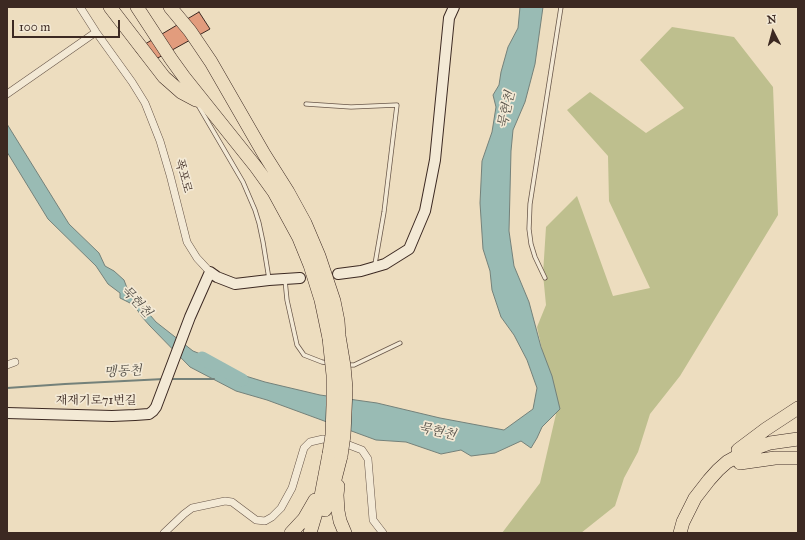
<!DOCTYPE html>
<meta charset="utf-8">
<style>
body{margin:0}
#map{position:relative;width:805px;height:540px;overflow:hidden;background:#edddbf;font-family:"IM FELL Great Primer",serif}
canvas{display:block}
.frame{position:absolute;inset:0;border:8px solid #3c2922;pointer-events:none}
.north{position:absolute;left:753px;top:12px;width:40px;height:40px;-webkit-text-stroke:3px #f3e9d5;paint-order:stroke;rotate:354deg;font-size:11px;font-weight:700;line-height:16px;text-align:center;color:#3c2922}
.north::after{content:'';display:block;margin:auto;width:14px;height:18px;background:#3c2922;clip-path:polygon(50% 0,100% 100%,50% 72%,0 100%)}
.scale{position:absolute;left:12px;top:20px;width:108px;height:18px;box-sizing:border-box;border:2px solid #3c2922;border-top:0;padding-left:5px;font-size:12px;line-height:14px;white-space:nowrap;color:#3c2922;-webkit-text-stroke:3px #f3e9d5;paint-order:stroke}
</style>
<div id="map">
<canvas width="805" height="540"></canvas>
<div class="frame"></div>
<div class="north">N</div>
<div class="scale">100 m</div>
</div>
<script>
const ctx = document.querySelector('canvas').getContext('2d');
ctx.lineJoin = 'round';
function paint(path, color) { ctx.fillStyle = color; ctx.fill(path, 'evenodd'); }
const poly = rows => new Path2D(rows.map(r => 'M' + r).join(''));
function strokePath(path, color, width, dash) { ctx.strokeStyle = color; ctx.lineWidth = width; ctx.lineCap = dash ? 'butt' : 'round'; ctx.setLineDash(dash || []); ctx.stroke(path); }
function write(font, color, halo, rows, align = 'center') {
  ctx.font = font + ' "IM FELL Great Primer","Noto Serif KR",serif'; ctx.lineWidth = 3.5; ctx.setLineDash([]); ctx.textBaseline = 'middle'; ctx.strokeStyle = halo; ctx.fillStyle = color; for (const [text, x, y, turn = 0] of rows) {
    ctx.save(); ctx.translate(x, y); ctx.rotate((+turn || 0) * Math.PI / 180); ctx.textAlign = isNaN(turn) ? turn : align; if (halo) ctx.strokeText(text, 0, 0); ctx.fillText(text, 0, 0); ctx.restore();
  }
}
const green = poly([
 [672,27,734,37,773,87,778,215,680,376,650,414,638,452,624,478,615,506,581,533,502,533,540,483,556,414,537,327,546,305,543,274,546,227,577,196,613,296,650,288,609,201,608,156,567,110,590,92,646,133,684,108,640,60]
]);
const water = poly([
 [520,7,543,7,535,64,525,102,513,130,511,151,509,231,514,266,529,302,541,347,552,376,560,409,542,427,537,438,531,448,521,441,495,453,471,456,461,450,441,454,406,442,376,440,267,400,236,391,190,367,150,326,142,317,134,305,120,298,120,293,108,284,96,266,48,219,7,152,7,124,69,224,99,253,105,266,114,271,124,280,127,288,156,322,193,351,203,355,223,371,239,374,265,382,320,395,377,403,440,418,504,430,533,409,537,388,527,360,514,335,501,317,492,290,490,271,483,249,480,203,482,161,492,132,496,107,493,95,499,85,501,72,508,47,518,28,520,7]
]);
const stream = poly([
 [170,379,214,379],
 [7,388,65,384,164,379]
]);
const river = poly([
 [202,358,242,380]
]);
const building = poly([
 [199,12,210,29,147,64,135,50,199,12]
]);
const lane = poly([
 [306,104,351,107,397,105,384,212,375,264],
 [198,105,243,182,255,210,259,223,263,242,269,279],
 [545,278,535,257,531,244,529,229,530,204,561,7],
 [285,280,287,300,297,345,304,355,322,362,328,363],
 [346,365,354,365,400,343]
]);
const street = poly([
 [80,7,96,32,132,82,145,103,160,141,170,175,187,242,197,258,210,272],
 [7,94,96,32],
 [7,365,15,362],
 [164,533,184,514,192,508,225,501,232,502,256,520,265,521,272,517,281,508,292,488,304,448,310,442,323,439,349,445,362,450,368,459,373,520,383,533]
]);
const secondary = poly([
 [338,274,361,271,385,264,409,249,425,211,435,160,449,18,454,7],
 [7,413,112,416,135,415,149,414,153,411,156,407,190,317,210,272,217,277,235,284,269,280,300,278]
]);
const highway = poly([
 [110,7,164,77,181,92,196,100,204,102],
 [137,7,171,59,184,77,256,167,274,192,299,238,310,265,321,300,329,338],
 [170,7,190,31,211,62,264,154,288,192,305,223,319,256,334,301,338,321,339,336],
 [738,450,766,429,798,408],
 [740,463,775,458,798,458],
 [338,486,337,495,338,511,340,521,345,533],
 [325,510,332,491,341,456],
 [291,533,304,519,315,500],
 [310,533,321,496,329,454],
 [680,533,683,522,695,498,709,480,718,470,727,462,747,451,759,447,770,443,798,439]
]);
const highwayBridge = poly([
 [339,336,344,366,346,388,344,435,341,456],
 [329,338,333,375,333,405,332,435,329,454]
]);
const streetNames = [
 ["폭포로",183,176,75],
 ["재재기로71번길",96,401]
];
const waterNames = [
 ["묵현천",507,110,-77],
 ["묵현천",136,302,47],
 ["맹동천",123,372,-3],
 ["묵현천",437,432,13]
];
paint(green, '#bebf8e');
paint(water, '#99bbb4');
strokePath(water, '#74817a', 1);
strokePath(stream, '#74817a', 2);
strokePath(river, '#99bbb4', 13);
paint(building, '#e29c7d');
strokePath(building, '#3c2922', 1);
strokePath(lane, '#685649', 5);
strokePath(street, '#685649', 8);
strokePath(secondary, '#3c2922', 12);
strokePath(highway, '#3c2922', 14);
strokePath(lane, '#f3e9d5', 3.5);
strokePath(street, '#f3e9d5', 7);
strokePath(secondary, '#f3e9d5', 10);
strokePath(highway, '#edddbf', 13);
strokePath(highwayBridge, '#3c2922', 14, []);
strokePath(highwayBridge, '#edddbf', 13);
write('12px', '#3c2922', '#f3e9d5', streetNames);
write('italic 13px', '#534e46', '#f3e9d5', waterNames);
</script>
